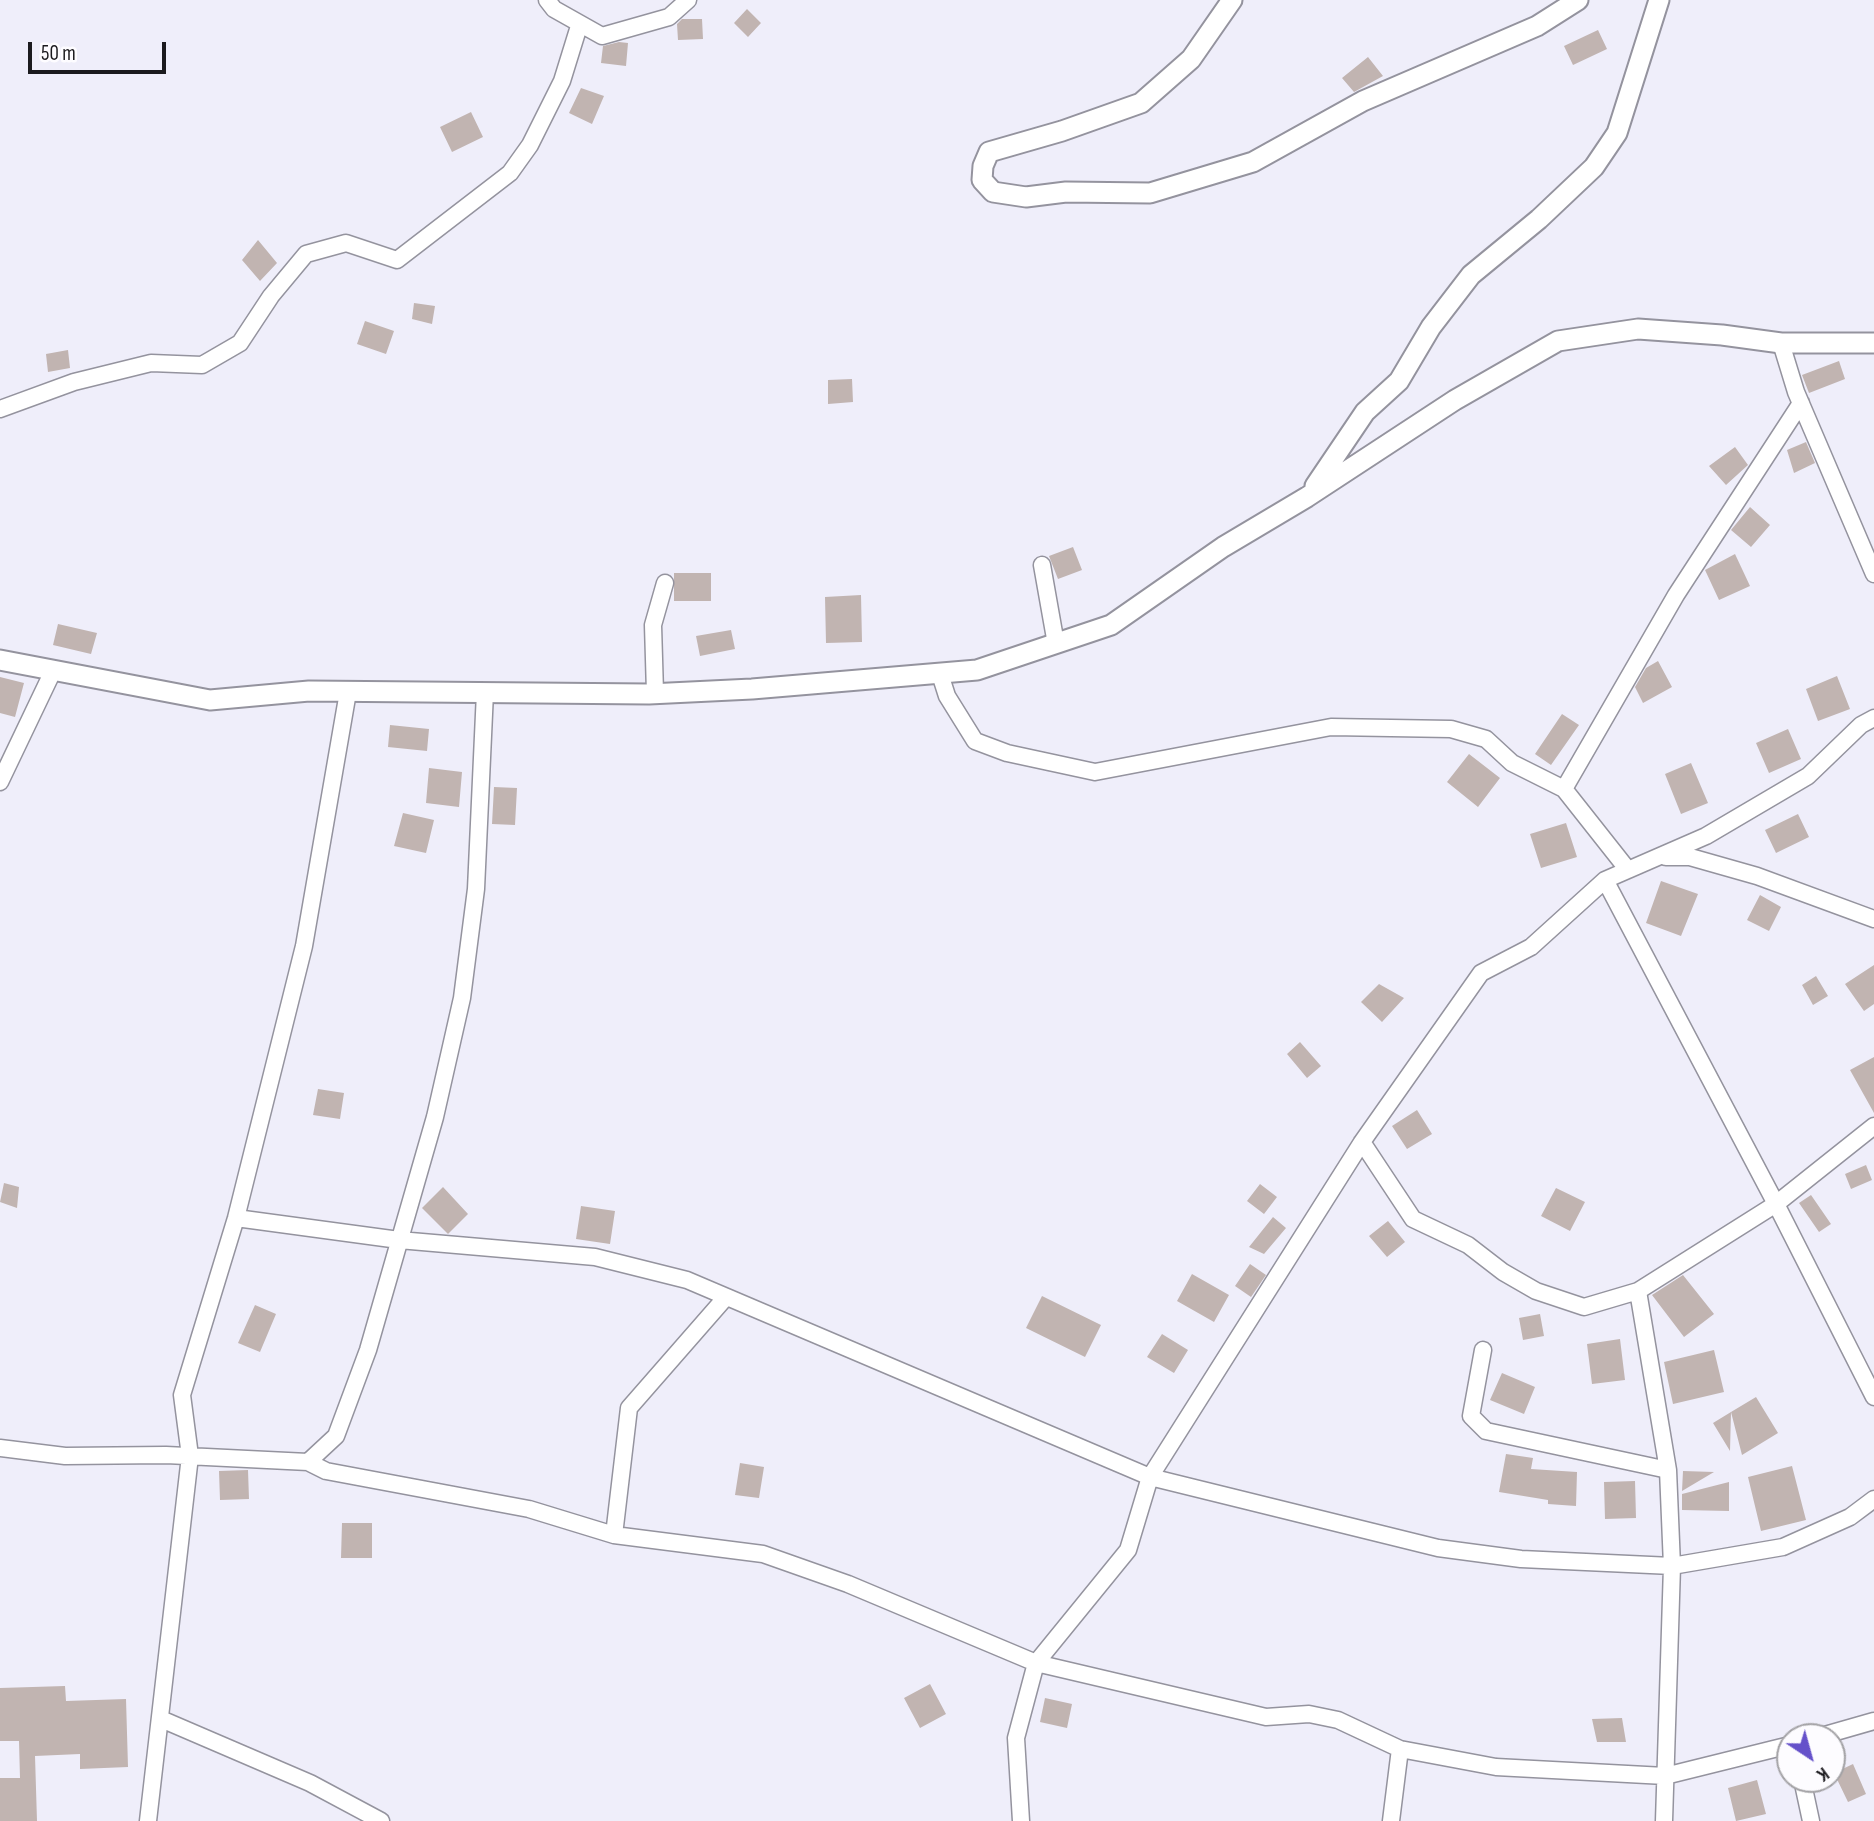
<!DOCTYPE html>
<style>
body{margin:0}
#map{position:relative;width:1874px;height:1821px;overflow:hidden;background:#efeefa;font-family:"Sofia Sans Condensed",sans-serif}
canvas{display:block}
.north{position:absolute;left:1776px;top:1723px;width:70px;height:70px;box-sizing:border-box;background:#fdfcff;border:2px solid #a3a2a5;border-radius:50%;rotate:144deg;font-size:19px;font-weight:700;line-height:28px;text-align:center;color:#1b1a1e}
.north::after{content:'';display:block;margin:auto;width:24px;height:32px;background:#6551ca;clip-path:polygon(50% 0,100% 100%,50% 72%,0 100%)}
.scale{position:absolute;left:28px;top:42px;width:138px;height:32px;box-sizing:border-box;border:4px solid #1b1a1e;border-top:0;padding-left:9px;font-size:21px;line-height:24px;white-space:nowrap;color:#1b1a1e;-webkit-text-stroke:5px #fdfcff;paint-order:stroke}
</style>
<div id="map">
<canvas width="1874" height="1821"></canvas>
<div class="north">K</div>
<div class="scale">50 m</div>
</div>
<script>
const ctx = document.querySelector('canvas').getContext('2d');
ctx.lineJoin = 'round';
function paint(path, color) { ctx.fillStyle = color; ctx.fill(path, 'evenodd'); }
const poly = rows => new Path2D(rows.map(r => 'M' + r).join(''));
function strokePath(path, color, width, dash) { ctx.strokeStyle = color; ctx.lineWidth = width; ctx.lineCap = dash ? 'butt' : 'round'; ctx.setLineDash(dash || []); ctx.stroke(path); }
const building = poly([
 [747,9,761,23,748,37,734,23],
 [682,19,702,19,703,39,678,40,677,24],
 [1598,30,1607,49,1573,65,1564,46],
 [619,42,628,43,626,66,601,63,603,46],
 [1368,57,1383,76,1354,92,1342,78],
 [581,88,604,96,592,124,569,113],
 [471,112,483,137,452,152,440,127],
 [258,240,277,263,260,281,242,260],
 [414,303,435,306,432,324,412,319],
 [365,321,394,331,386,354,357,344],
 [68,350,70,368,48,372,46,354],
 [1839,361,1845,379,1809,393,1802,375],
 [852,379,853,402,828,404,828,380],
 [1806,442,1815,463,1794,473,1787,450],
 [1735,447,1748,465,1726,485,1709,466],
 [1750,507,1770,525,1751,547,1731,530],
 [1073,547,1082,570,1058,579,1049,556],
 [1735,554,1750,586,1719,600,1705,570],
 [674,573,711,573,711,601,674,601],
 [861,595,862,642,826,643,825,597],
 [58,624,97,633,91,654,53,645],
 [731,630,735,649,700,656,696,636],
 [1658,661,1672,687,1643,703,1635,687,1646,668],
 [1837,676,1850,709,1818,721,1806,689],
 [0,677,24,683,15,717,0,713],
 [1562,714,1579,725,1551,765,1535,754],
 [390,725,429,729,427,751,388,747],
 [1788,729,1801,759,1769,773,1756,743],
 [1469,754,1500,778,1478,807,1447,782],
 [1691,763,1708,803,1681,814,1665,774],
 [429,768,462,772,459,807,426,803],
 [494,787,517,788,515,825,492,824],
 [403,813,434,820,426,853,394,846],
 [1798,814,1809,837,1776,853,1765,830],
 [1566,823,1577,857,1541,868,1530,834],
 [1661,881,1698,894,1681,936,1646,923],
 [1760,895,1781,907,1769,931,1747,920],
 [1874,965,1874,1004,1864,1011,1845,984],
 [1816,976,1828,996,1813,1005,1802,985],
 [1379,984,1404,998,1382,1022,1361,1002],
 [1300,1042,1321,1066,1307,1078,1287,1054],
 [1874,1057,1874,1113,1850,1070],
 [318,1089,344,1093,340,1119,313,1115],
 [1417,1110,1432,1134,1407,1149,1392,1126],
 [1866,1165,1872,1180,1851,1189,1845,1174],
 [4,1183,19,1187,17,1208,0,1202],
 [1260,1184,1277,1197,1264,1214,1247,1201],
 [443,1187,468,1214,448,1234,422,1208],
 [1556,1188,1585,1202,1570,1231,1541,1216],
 [1811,1195,1831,1224,1819,1232,1799,1203],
 [581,1206,615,1211,610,1244,576,1239],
 [1273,1217,1286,1228,1264,1254,1249,1247],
 [1388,1221,1405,1242,1387,1257,1369,1236],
 [1250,1264,1266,1275,1251,1297,1235,1286],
 [1192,1274,1229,1295,1214,1322,1177,1301],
 [1683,1275,1714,1314,1684,1337,1652,1295],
 [1042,1296,1101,1325,1085,1357,1026,1328],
 [255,1305,276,1314,260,1352,238,1343],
 [1540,1314,1544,1336,1523,1340,1519,1318],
 [1162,1334,1188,1350,1174,1373,1147,1357],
 [1620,1339,1625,1380,1592,1384,1587,1344],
 [1714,1350,1724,1392,1673,1404,1664,1362],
 [1502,1373,1535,1387,1524,1414,1490,1400],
 [1756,1397,1778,1433,1742,1455,1731,1412],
 [1731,1412,1730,1451,1713,1423],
 [1506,1454,1533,1458,1531,1469,1577,1472,1576,1506,1548,1504,1548,1500,1499,1492],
 [740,1463,764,1467,759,1498,735,1495],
 [1792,1466,1806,1520,1761,1531,1748,1477],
 [248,1470,249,1499,220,1500,219,1471],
 [1683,1471,1714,1472,1682,1491],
 [1635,1481,1636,1518,1605,1519,1604,1482],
 [1729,1482,1729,1511,1682,1510,1682,1494],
 [342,1523,372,1523,372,1558,341,1558],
 [930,1684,946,1714,920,1728,904,1698],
 [65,1686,66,1701,126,1699,128,1767,80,1769,80,1754,35,1756,37,1821,0,1821,0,1778,20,1778,19,1741,0,1741,0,1688],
 [1045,1698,1072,1704,1067,1728,1040,1722],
 [1622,1718,1626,1742,1597,1742,1592,1719],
 [1853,1764,1866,1794,1848,1802,1834,1773],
 [1757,1780,1766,1814,1736,1821,1728,1788]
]);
const minor = poly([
 [547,0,554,9,602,36,669,17,688,0],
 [1781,343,1796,392,1874,574],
 [0,409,74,382,151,363,202,365,240,343,271,296,306,254,346,243,397,260,510,173,530,145,562,81,579,26],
 [1042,565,1056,644],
 [940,674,947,696,975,741,1007,753,1095,772,1331,727,1451,729,1486,739,1512,763,1564,789],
 [655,693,653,625,665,583],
 [0,782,53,671],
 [1666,857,1690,857,1757,876,1874,919],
 [1628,870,1564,789,1676,595,1801,403],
 [1605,880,1776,1204,1874,1397],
 [1362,1142,1413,1219,1468,1245,1503,1272,1536,1291,1584,1307,1638,1291],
 [236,1218,399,1240,595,1257,687,1280,1150,1477,1438,1548,1521,1559,1672,1566,1783,1547,1850,1517,1874,1499],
 [1483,1350,1471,1416,1486,1431,1668,1470],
 [0,1448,65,1456,166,1455,308,1462,336,1436,368,1350,435,1117,462,998,476,889,485,692],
 [308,1462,326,1471,529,1509,614,1535,763,1554,848,1584,1036,1663,1266,1717,1309,1714,1338,1720,1400,1749,1496,1767,1665,1776,1790,1745],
 [614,1535,629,1408,726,1297],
 [161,1719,310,1783,381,1821],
 [1818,1737,1874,1721],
 [1802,1779,1811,1821],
 [148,1821,190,1456,182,1395,236,1218,304,946,348,692],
 [1021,1821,1016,1738,1036,1663,1128,1550,1150,1477,1362,1142,1481,973,1531,947,1605,880,1706,836,1808,776,1861,725,1874,718],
 [1391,1821,1400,1749],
 [1664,1821,1672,1566,1668,1470,1638,1291,1776,1204,1874,1126]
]);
const tertiary = poly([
 [1232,0,1191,59,1141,103,1062,131,989,152,983,166,982,180,993,192,1026,197,1066,192,1150,193,1253,162,1363,101,1537,26,1578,0],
 [1315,486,1365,412,1399,381,1431,327,1471,275,1539,219,1594,167,1617,133,1659,0],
 [0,660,210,700,309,691,649,694,752,689,977,670,1111,625,1223,547,1307,497,1455,400,1558,341,1638,329,1722,335,1781,343,1874,343]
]);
paint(building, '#c1b4b1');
strokePath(minor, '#94939e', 19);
strokePath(tertiary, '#94939e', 23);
strokePath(minor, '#fff', 16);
strokePath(tertiary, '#fff', 19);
</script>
